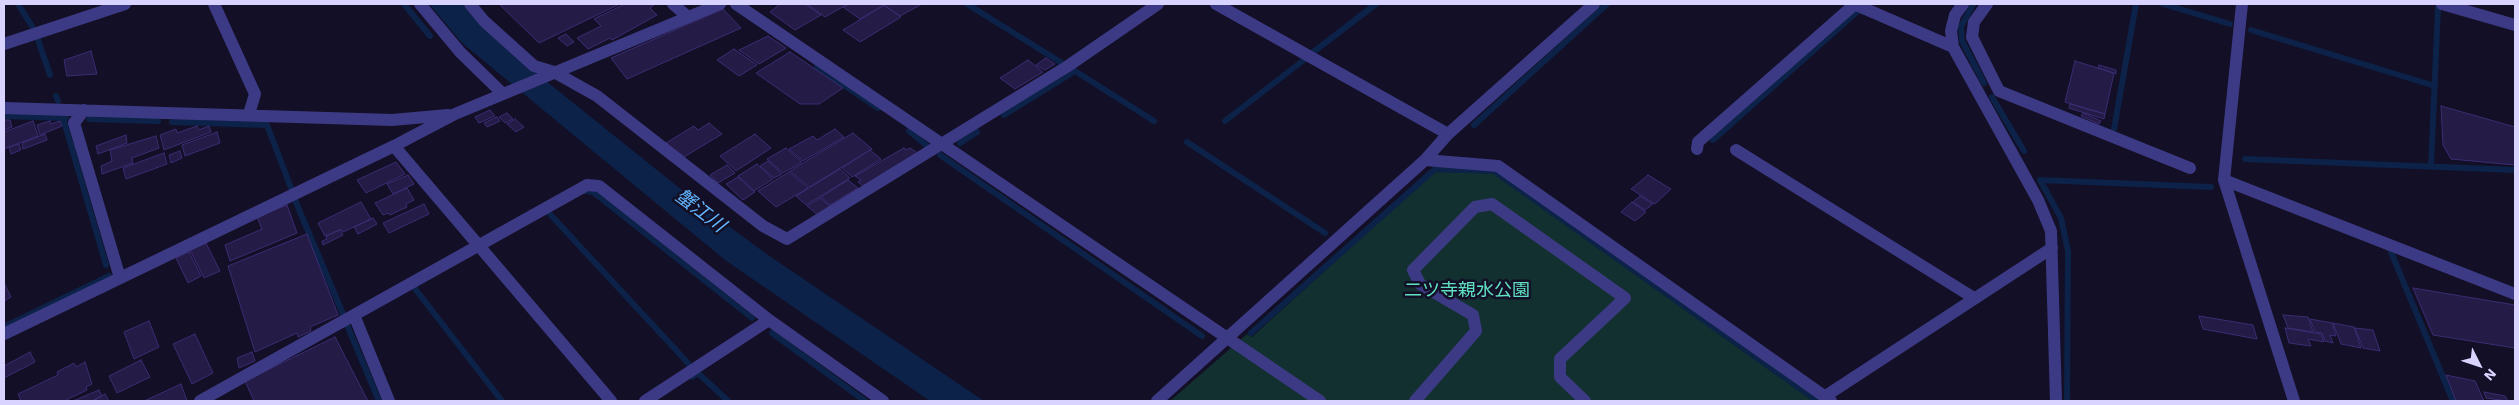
<!DOCTYPE html>
<meta charset="utf-8">
<style>
body{margin:0}
#map{position:relative;width:2519px;height:405px;overflow:hidden;background:#130f26;font-family:"Work Sans",sans-serif}
canvas{display:block}
.frame{position:absolute;inset:0;border:5px solid #d9d4ff;pointer-events:none}
.north{position:absolute;left:2454px;top:340px;width:50px;height:50px;-webkit-text-stroke:4px #130f26;paint-order:stroke;rotate:131deg;font-size:14px;font-weight:700;line-height:20px;text-align:center;color:#d9d4ff}
.north::after{content:'';display:block;margin:auto;width:18px;height:22px;background:#d9d4ff;clip-path:polygon(50% 0,100% 100%,50% 72%,0 100%)}
</style>
<div id="map">
<canvas width="2519" height="405"></canvas>
<div class="frame"></div>
<div class="north">N</div>
</div>
<script>
const ctx = document.querySelector('canvas').getContext('2d');
ctx.lineJoin = 'round';
function paint(path, color) { ctx.fillStyle = color; ctx.fill(path, 'evenodd'); }
const poly = rows => new Path2D(rows.map(r => 'M' + r).join(''));
function strokePath(path, color, width, dash) { ctx.strokeStyle = color; ctx.lineWidth = width; ctx.lineCap = dash ? 'butt' : 'round'; ctx.setLineDash(dash || []); ctx.stroke(path); }
function write(font, color, halo, rows, align = 'center') {
  ctx.font = font + ' "Work Sans","Noto Sans JP",sans-serif'; ctx.lineWidth = 5; ctx.setLineDash([]); ctx.textBaseline = 'middle'; ctx.strokeStyle = halo; ctx.fillStyle = color; for (const [text, x, y, turn = 0] of rows) {
    ctx.save(); ctx.translate(x, y); ctx.rotate((+turn || 0) * Math.PI / 180); ctx.textAlign = isNaN(turn) ? turn : align; if (halo) ctx.strokeText(text, 0, 0); ctx.fillText(text, 0, 0); ctx.restore();
  }
}
const green = poly([
 [1435,171,1493,173,1813,401,1170,401,1247,334,1252,337]
]);
const water = poly([
 [429,4,462,4,479,24,536,73,707,210,768,255,984,401,930,401,725,260,462,43]
]);
const stream = poly([
 [18,4,35,31],
 [404,4,430,36],
 [967,4,1062,63],
 [1973,4,1961,27,1962,41,1984,83],
 [2163,4,2230,24],
 [2251,30,2435,86],
 [37,37,50,75],
 [1312,53,1376,4],
 [817,67,878,108],
 [56,96,58,101],
 [1992,97,2024,151],
 [1004,115,1075,71,1154,121],
 [4,116,66,118],
 [63,118,106,265],
 [89,119,158,121],
 [1225,121,1305,59],
 [172,122,267,125,291,188],
 [1474,125,1607,4],
 [2114,129,2136,4],
 [909,131,926,145],
 [1713,140,1859,10,1864,12],
 [1187,142,1325,233],
 [960,143,977,132],
 [940,155,1202,336],
 [2245,159,2515,170],
 [2431,166,2438,8],
 [2040,180,2061,218,2068,251,2067,401],
 [2040,180,2211,187],
 [585,191,593,192,752,318],
 [295,200,343,314],
 [548,212,688,363],
 [2391,252,2453,401],
 [413,286,502,401],
 [347,325,379,401],
 [4,327,109,276],
 [772,333,865,401],
 [1251,333,1435,169,1494,171,1818,401],
 [692,377,698,373,728,401]
]);
const building = poly([
 [499,4,620,4,539,43,499,4],
 [625,4,655,4,650,8,657,15,612,40,610,38,588,49,577,38,601,26,594,19,625,4],
 [780,4,805,4,821,15,795,30,770,12,780,4],
 [807,4,848,4,825,17,807,4],
 [849,4,882,4,884,5,860,19,843,7,849,4],
 [882,4,922,4,900,16,882,4],
 [884,5,901,17,860,42,843,30,884,5],
 [723,9,741,28,627,79,611,58,723,9],
 [566,34,574,42,567,46,558,38,566,34],
 [768,36,786,48,759,64,739,50,768,36],
 [734,49,757,65,739,76,717,60,734,49],
 [91,51,97,74,67,76,64,60,91,51],
 [790,52,843,88,819,104,800,104,756,73,790,52],
 [1046,58,1055,64,1045,70,1036,65,1046,58],
 [1028,60,1043,72,1015,89,1000,78,1028,60],
 [2075,61,2114,73,2105,114,2065,102,2075,61],
 [2099,65,2116,70,2116,74,2098,68,2099,65],
 [2070,104,2105,114,2104,119,2069,108,2070,104],
 [2441,106,2515,127,2515,165,2451,159,2443,145,2441,106],
 [490,110,495,116,479,123,475,117,490,110],
 [507,113,513,119,505,123,499,117,507,113],
 [2083,113,2101,121,2099,124,2081,116,2083,113],
 [497,117,500,121,487,127,484,123,497,117],
 [515,119,524,127,516,132,507,124,515,119],
 [4,120,10,120,12,127,4,130,4,120],
 [33,121,38,136,4,149,4,132,33,121],
 [50,121,51,124,60,121,62,126,40,135,37,125,50,121],
 [709,123,722,134,684,157,666,143,694,126,698,130,709,123],
 [197,126,199,130,209,126,211,132,164,150,160,135,176,129,177,133,197,126],
 [835,129,844,137,803,161,789,149,813,136,817,140,835,129],
 [217,132,220,143,185,156,182,145,217,132],
 [853,133,872,149,809,187,790,171,853,133],
 [45,134,47,140,23,149,22,143,45,134],
 [755,134,771,148,736,171,720,156,755,134],
 [126,135,127,143,98,154,96,146,126,135],
 [156,136,159,148,132,158,133,163,102,174,101,166,112,161,110,150,156,136],
 [19,144,21,150,11,154,9,147,19,144],
 [786,148,802,162,783,173,767,159,786,148],
 [904,148,906,150,910,148,919,154,863,186,858,182,861,180,855,176,904,148],
 [870,150,881,159,852,177,842,168,870,150],
 [180,151,182,158,171,163,169,155,180,151],
 [164,153,167,164,126,179,123,168,164,153],
 [768,161,782,174,774,178,760,166,768,161],
 [396,162,405,174,366,193,357,180,396,162],
 [757,164,773,179,754,191,738,176,757,164],
 [727,165,735,173,718,183,710,175,727,165],
 [840,169,850,178,806,205,796,196,840,169],
 [789,172,808,188,776,207,758,191,789,172],
 [408,175,414,184,393,194,387,184,408,175],
 [1648,175,1671,189,1655,204,1631,189,1648,175],
 [738,177,755,192,743,200,726,184,738,177],
 [848,180,858,188,830,205,821,197,848,180],
 [407,188,414,200,406,204,407,207,390,215,388,213,383,215,375,203,407,188],
 [1640,196,1653,204,1645,210,1633,202,1640,196],
 [820,198,831,207,818,215,807,206,820,198],
 [361,202,371,219,343,232,341,229,325,236,318,223,361,202],
 [1632,202,1646,212,1635,221,1621,212,1632,202],
 [424,204,429,214,389,233,383,223,424,204],
 [287,205,297,233,230,261,225,245,262,229,257,217,287,205],
 [373,218,377,224,358,234,354,227,373,218],
 [340,230,343,235,323,245,322,241,327,239,326,236,340,230],
 [307,234,338,315,310,327,311,331,298,337,297,333,255,352,228,266,307,234],
 [206,243,220,271,204,278,190,250,206,243],
 [189,252,201,276,188,283,176,258,189,252],
 [5,285,11,297,4,301,4,286,5,285],
 [2413,288,2515,305,2515,348,2433,335,2413,288],
 [2283,315,2308,317,2313,332,2288,328,2283,315],
 [2199,316,2253,325,2257,339,2203,329,2199,316],
 [2310,319,2332,323,2336,336,2330,335,2333,343,2325,341,2322,333,2315,332,2310,319],
 [149,321,159,347,134,359,124,332,149,321],
 [2333,323,2354,327,2361,348,2341,344,2333,323],
 [2285,328,2321,334,2324,342,2308,339,2311,346,2289,343,2285,328],
 [2355,328,2373,330,2380,351,2363,348,2355,328],
 [195,334,213,373,192,384,173,344,195,334],
 [335,337,368,401,254,401,245,381,335,337],
 [30,352,35,362,4,378,4,366,30,352],
 [252,352,255,361,239,368,237,358,252,352],
 [141,360,150,377,117,393,109,376,141,360],
 [85,362,92,384,86,387,87,390,64,401,21,401,18,394,58,375,57,372,74,363,76,367,85,362],
 [2446,375,2475,381,2484,401,2456,401,2446,375],
 [181,384,187,401,144,401,181,384],
 [99,390,102,396,92,401,73,401,99,390],
 [2484,392,2505,396,2508,401,2486,398,2484,392],
 [105,394,109,401,93,401,105,394]
]);
const minor = poly([
 [214,4,255,94,249,114],
 [420,4,460,52,502,93],
 [470,4,484,21,534,66,554,72,597,96,763,226,787,239,1068,66,1158,4],
 [673,4,688,17],
 [736,4,1320,401],
 [1216,4,1448,134],
 [1854,4,1953,47],
 [1963,4,1955,15,1951,31,1953,47,2038,200,2051,231,2056,401],
 [1987,4,1974,22,1972,37,1999,91,2190,168],
 [2242,4,2224,180,2294,401],
 [2442,4,2515,25],
 [4,44,125,4],
 [4,108,392,120,448,115],
 [84,110,74,123,120,278],
 [394,146,611,401],
 [1697,149,1698,142,1855,4],
 [1736,150,1974,298],
 [1425,160,1498,166,1831,401],
 [2224,180,2515,294],
 [354,315,389,401],
 [4,334,394,146,455,114,720,4],
 [1824,397,2052,248],
 [200,401,587,185,599,186,769,320,883,401],
 [645,401,769,320],
 [1157,401,1425,160,1448,134,1594,4],
 [1415,401,1476,331,1473,315,1420,284,1413,270,1475,207,1492,204,1625,298,1560,359,1560,377,1585,401]
]);
const parkNames = [
 ["二ツ寺親水公園",1467,291]
];
const waterNames = [
 ["蟹江川",700,211,37]
];
paint(green, '#12302f');
paint(water, '#0c2248');
strokePath(stream, '#0c2248', 6);
paint(building, '#241b47');
strokePath(building, '#3b2d73', 1);
strokePath(minor, '#3d3a85', 12);
write('18px', '#5fe0c0', '#130f26', parkNames);
write('italic 19px', '#62b6ff', '#130f26', waterNames);
</script>
